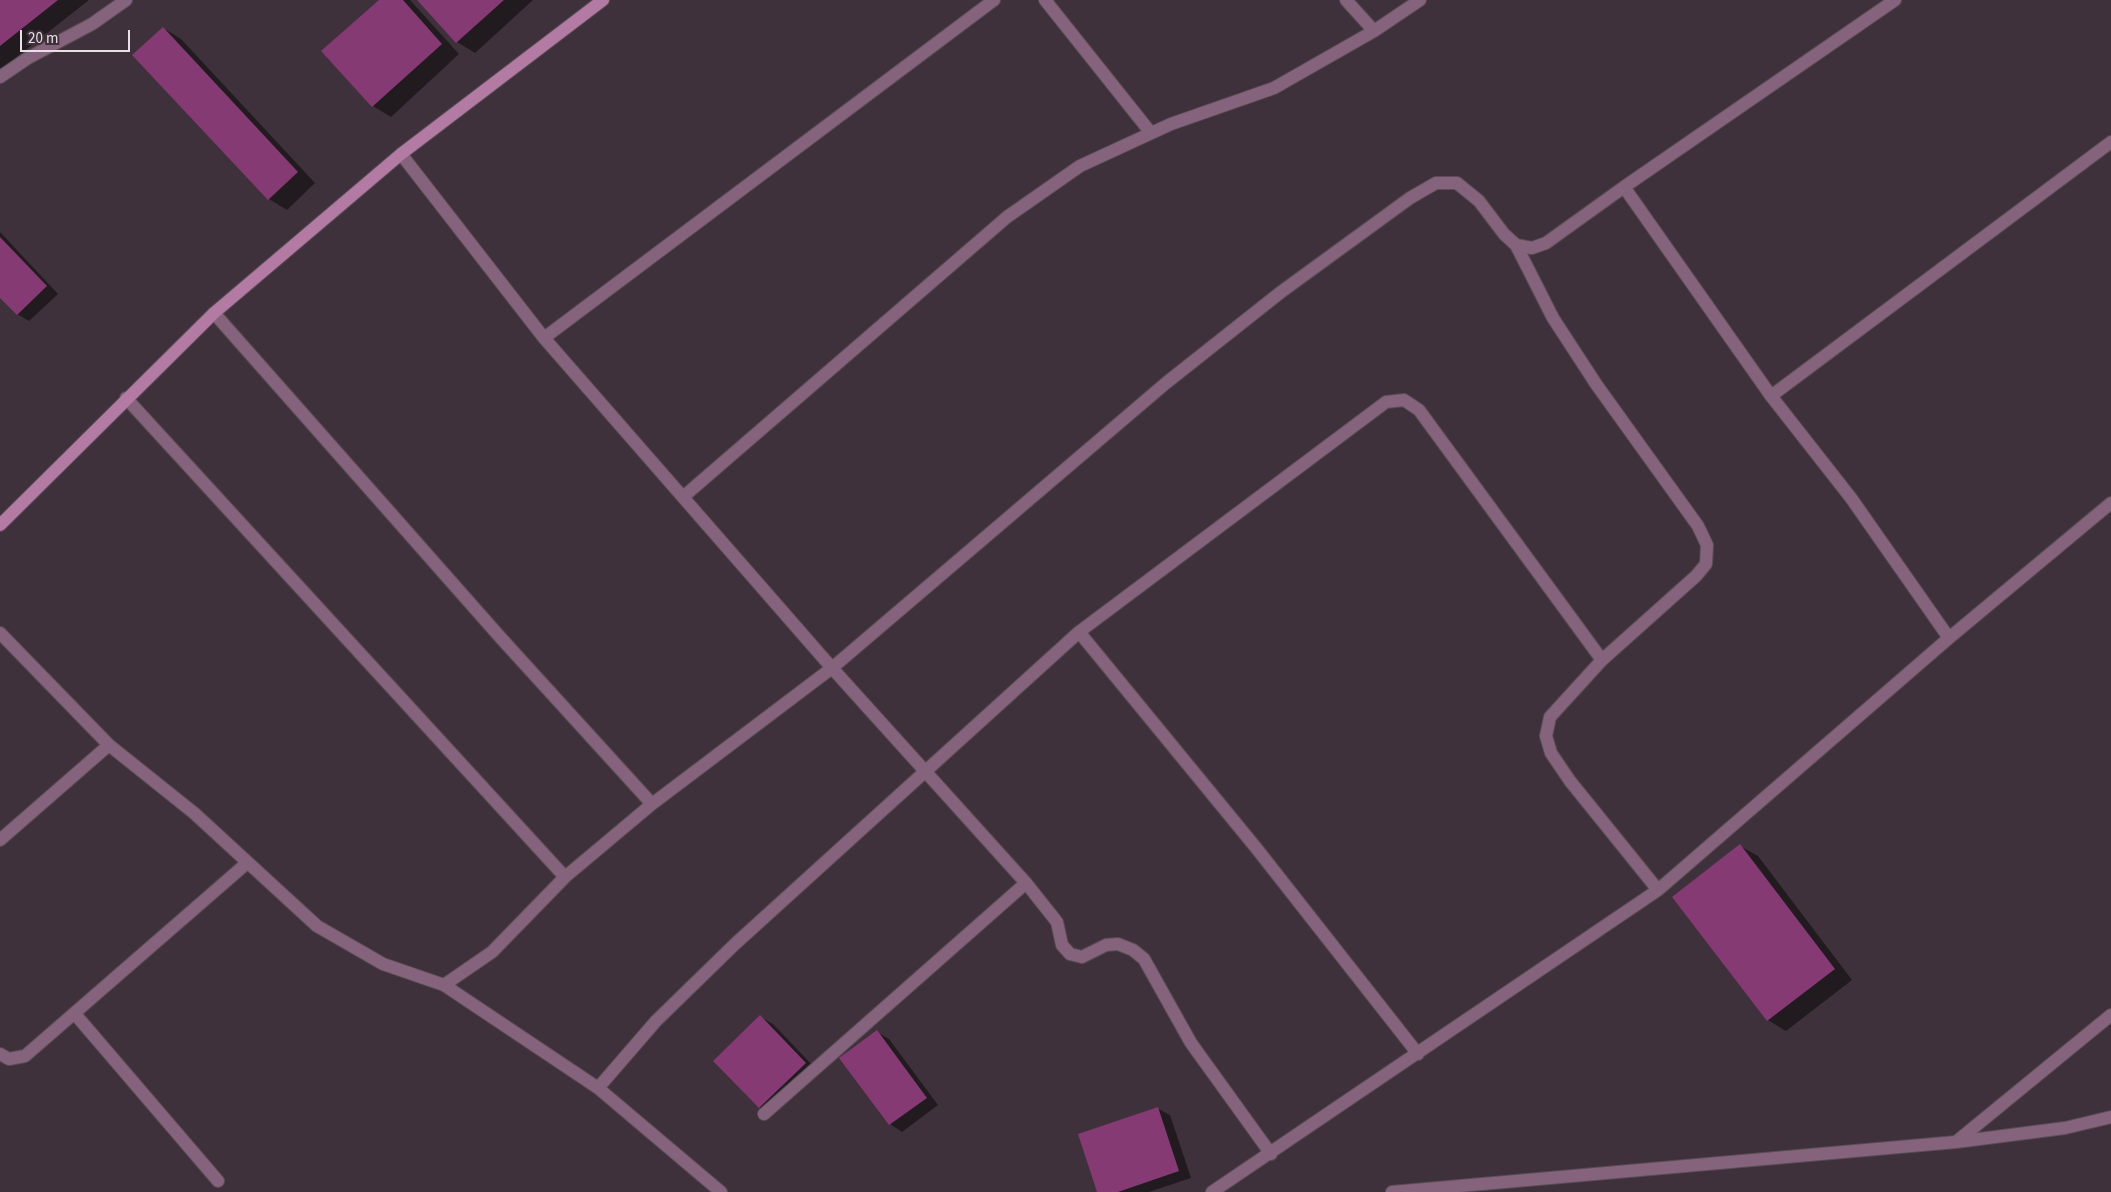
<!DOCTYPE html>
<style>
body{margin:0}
#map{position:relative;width:2111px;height:1192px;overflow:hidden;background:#3f313b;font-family:"Source Sans 3",sans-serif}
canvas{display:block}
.scale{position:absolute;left:20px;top:30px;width:110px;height:22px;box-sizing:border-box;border:2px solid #e9e0e6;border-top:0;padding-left:6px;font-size:15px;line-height:18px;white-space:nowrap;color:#e9e0e6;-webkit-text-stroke:4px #3f313b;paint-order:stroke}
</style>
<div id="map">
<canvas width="2111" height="1192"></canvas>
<div class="scale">20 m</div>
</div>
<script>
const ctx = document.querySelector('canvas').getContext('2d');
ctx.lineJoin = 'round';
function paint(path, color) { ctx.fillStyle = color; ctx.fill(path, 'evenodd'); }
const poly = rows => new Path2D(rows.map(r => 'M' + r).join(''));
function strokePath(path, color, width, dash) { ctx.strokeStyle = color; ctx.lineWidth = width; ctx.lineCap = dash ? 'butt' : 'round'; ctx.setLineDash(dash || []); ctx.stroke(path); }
const shadow = poly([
 [0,0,89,0,0,70],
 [380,0,410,0,459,54,391,117,373,106,323,52],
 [419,0,533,0,475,53,457,42],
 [163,28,181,39,315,183,287,210,269,199,134,55],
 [0,232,58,294,29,321,17,314,0,296],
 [1740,846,1758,856,1852,980,1786,1031,1768,1020],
 [760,1017,773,1024,817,1070,772,1114,759,1107],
 [877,1032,889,1039,938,1105,902,1132,890,1124,841,1058],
 [1157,1108,1170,1115,1191,1178,1149,1192,1098,1192]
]);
const building = poly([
 [0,0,58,0,0,46],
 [379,0,403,0,442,44,372,107,321,51],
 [417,0,504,0,456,43],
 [163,27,298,172,268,200,132,55],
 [0,237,47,286,17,315,0,298],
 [1740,844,1835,969,1767,1021,1672,897],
 [760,1015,806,1063,759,1108,713,1061],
 [877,1030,927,1098,889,1125,839,1058],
 [1158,1107,1179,1171,1118,1192,1097,1192,1078,1134]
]);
const street = poly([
 [1045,0,1151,133],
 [1346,0,1374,31],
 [0,77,28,58,92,24,126,0],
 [401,154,544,338,832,668,1026,883,1057,922,1062,945,1070,954,1082,957,1106,945,1118,944,1133,950,1144,959,1191,1043,1271,1154],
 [1624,187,1895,0],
 [1516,245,1553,318,1596,384,1698,526,1707,545,1706,564,1696,576,1602,660,1550,717,1546,736,1551,753,1570,781,1658,890],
 [214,313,500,637,652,804],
 [544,338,994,0],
 [1771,396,2111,142],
 [126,398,565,877],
 [683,497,1007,217,1080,166,1171,124,1274,88,1374,31,1420,0],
 [1079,632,1257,849,1418,1054],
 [0,633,109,745,194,813,317,926,383,964,444,985,598,1088,721,1192],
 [0,840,109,745],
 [444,985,492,952,565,877,652,804,832,668,1166,383,1281,292,1410,198,1436,183,1457,183,1479,201,1504,234,1516,245,1532,248,1546,243,1624,187,1771,396,1851,498,1949,638],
 [75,1014,218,1181],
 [0,1054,9,1059,25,1056,247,863],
 [598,1088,656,1021,735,944,1079,632,1386,402,1404,400,1419,410,1602,660],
 [764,1114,1026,883],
 [1956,1142,2111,1015],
 [1212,1192,1658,890,1949,638,2111,503],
 [1392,1192,1956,1142,2065,1128,2111,1117]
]);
const secondary = poly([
 [0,525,214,313,401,154,603,0]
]);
paint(shadow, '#0007');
paint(building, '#863a74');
strokePath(street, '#5a4d56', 14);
strokePath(secondary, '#5a4d56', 14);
strokePath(street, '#86637c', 12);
strokePath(secondary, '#b37ba3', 12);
</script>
